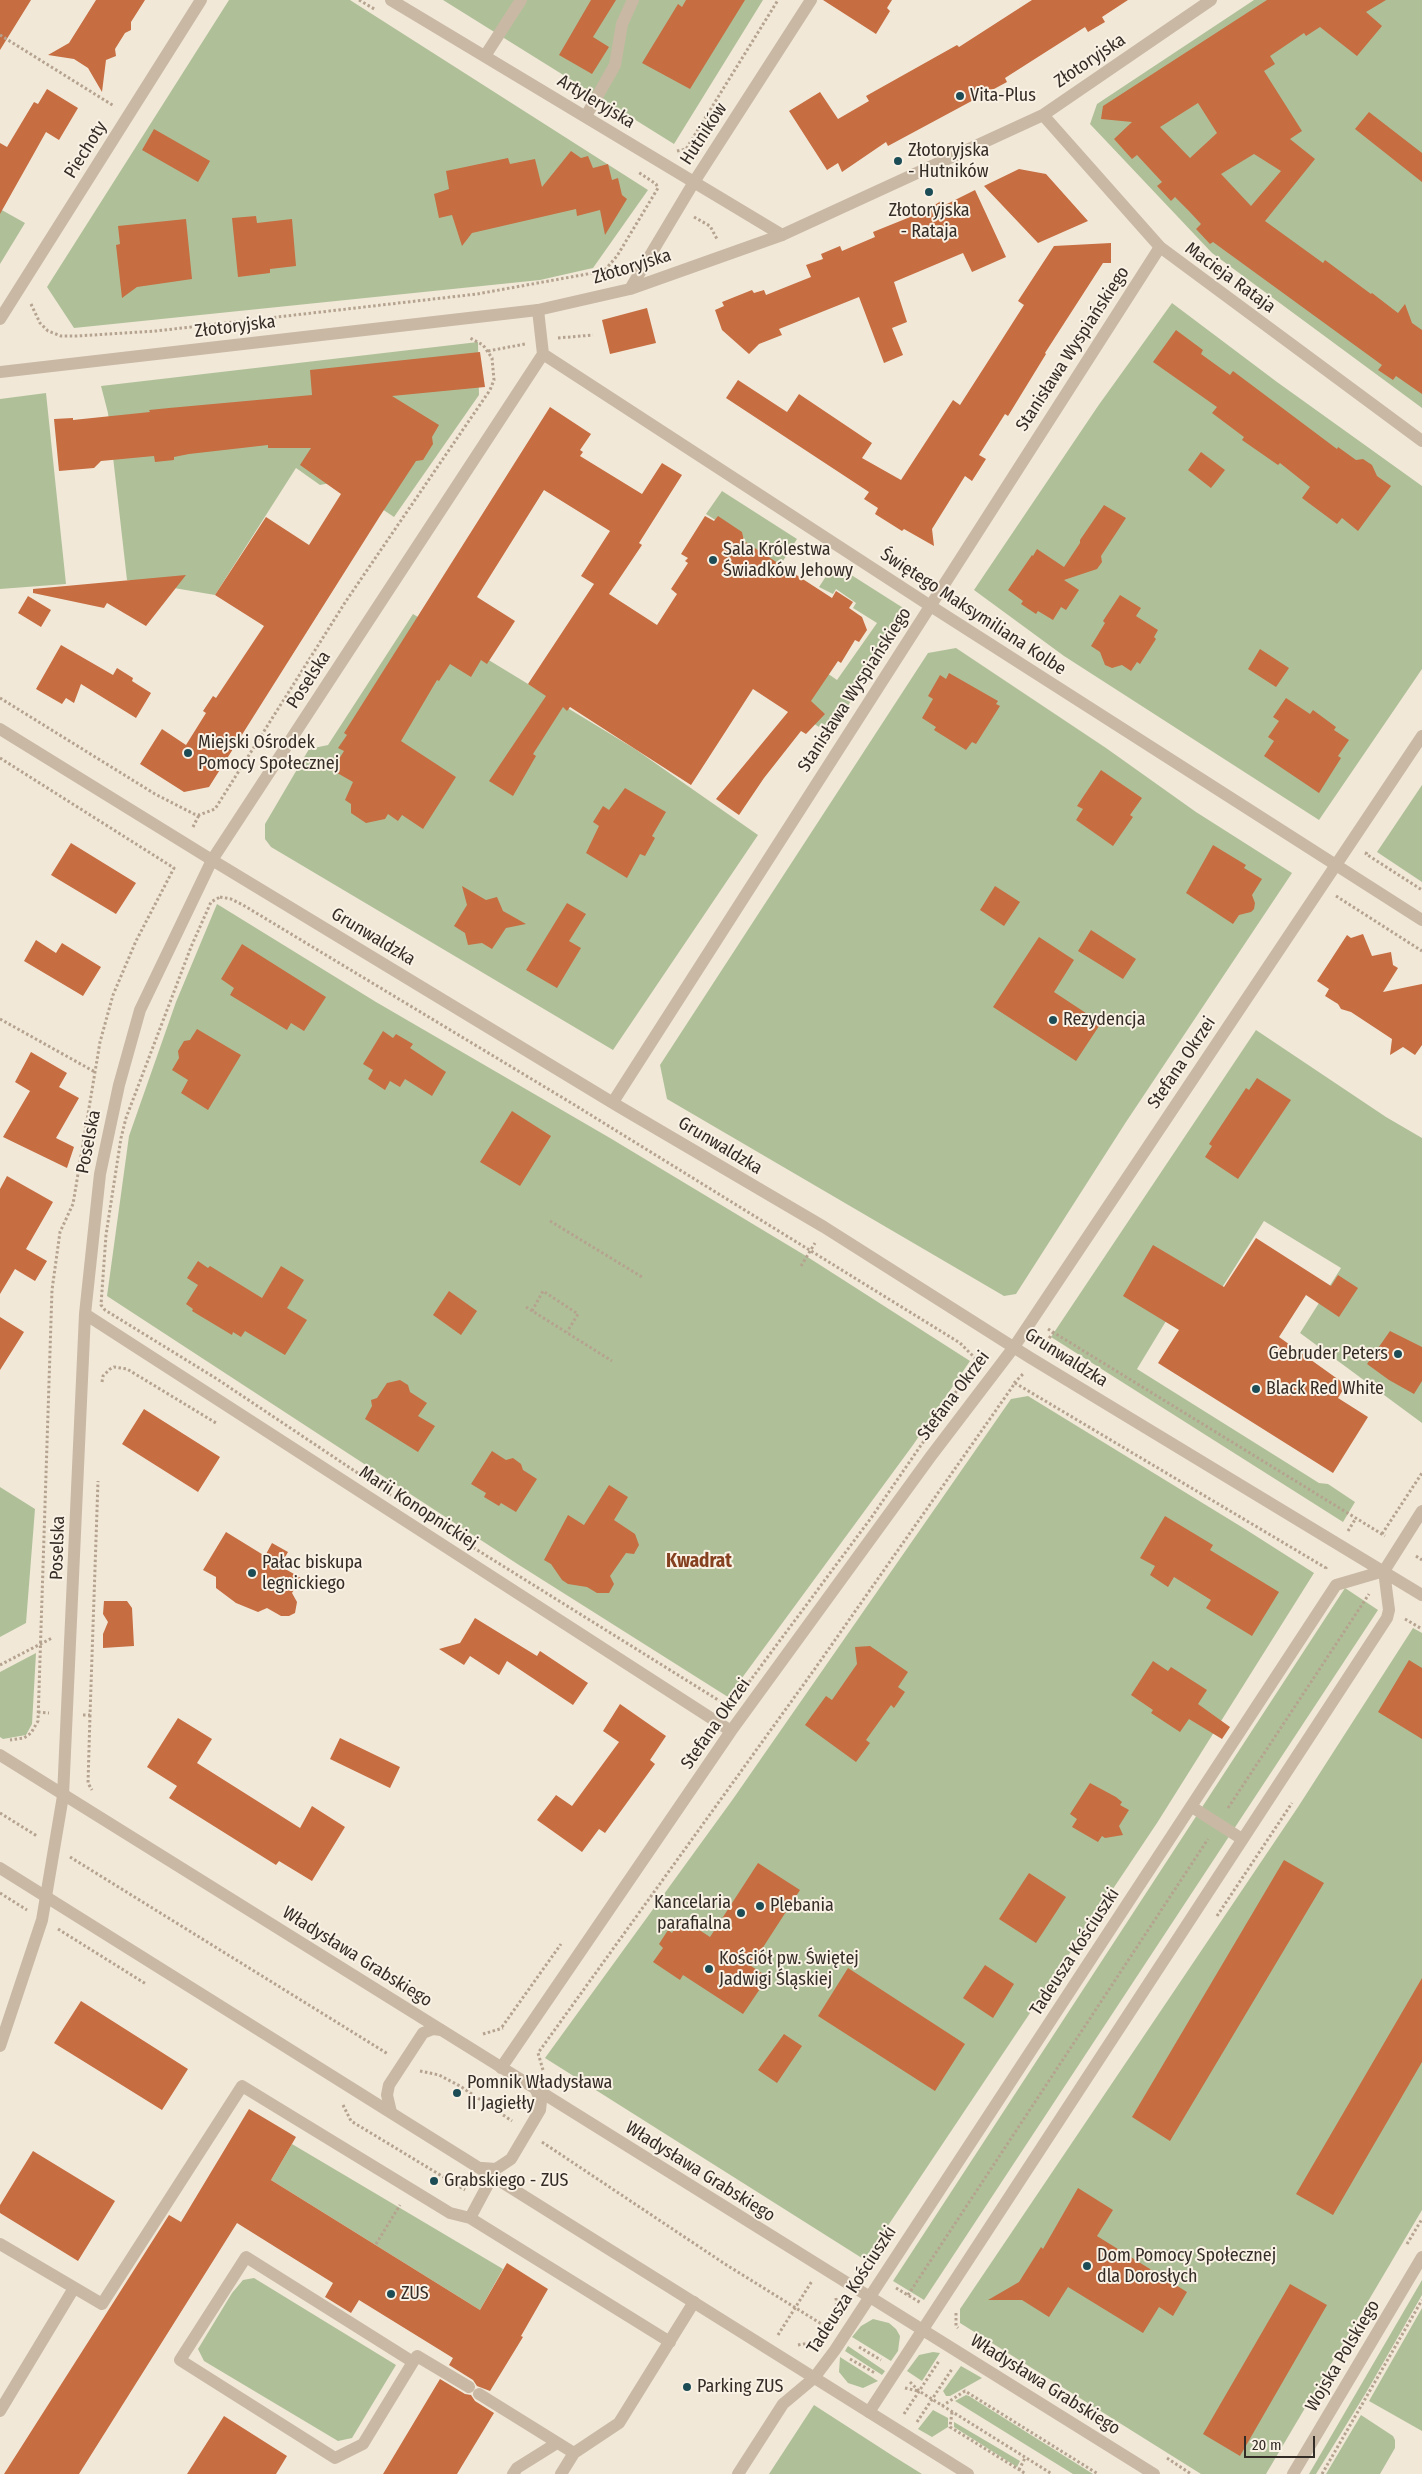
<!DOCTYPE html>
<meta charset="utf-8">
<style>
body{margin:0}
#map{position:relative;width:1422px;height:2474px;overflow:hidden;background:#f1e8d8;font-family:"Fira Sans Condensed",sans-serif}
canvas{display:block}
.scale{position:absolute;left:1244px;top:2436px;width:71px;height:22px;box-sizing:border-box;border:2px solid #342c26;border-top:0;padding-left:6px;font-size:15px;line-height:18px;white-space:nowrap;color:#342c26;-webkit-text-stroke:4px #f9f1e4;paint-order:stroke}
</style>
<div id="map">
<canvas width="1422" height="2474"></canvas>
<div class="scale">20 m</div>
</div>
<script>
const ctx = document.querySelector('canvas').getContext('2d');
ctx.lineJoin = 'round';
function paint(path, color) { ctx.fillStyle = color; ctx.fill(path, 'evenodd'); }
const poly = rows => new Path2D(rows.map(r => 'M' + r).join(''));
function strokePath(path, color, width, dash) { ctx.strokeStyle = color; ctx.lineWidth = width; ctx.lineCap = dash ? 'butt' : 'round'; ctx.setLineDash(dash || []); ctx.stroke(path); }
function write(font, color, halo, rows, align = 'center') {
  ctx.font = font + ' "Fira Sans Condensed",sans-serif'; ctx.lineWidth = 4; ctx.setLineDash([]); ctx.textBaseline = 'middle'; ctx.strokeStyle = halo; ctx.fillStyle = color; for (const [text, x, y, turn = 0] of rows) {
    ctx.save(); ctx.translate(x, y); ctx.rotate((+turn || 0) * Math.PI / 180); ctx.textAlign = isNaN(turn) ? turn : align; if (halo) ctx.strokeText(text, 0, 0); ctx.fillText(text, 0, 0); ctx.restore();
  }
}
const green = poly([
 [229,0,350,0,648,190,593,268,540,280,74,328,47,287],
 [443,0,763,0,674,144],
 [1254,0,1422,0,1422,408,1212,253,1090,124,1097,104],
 [0,209,25,223,0,264],
 [1172,303,1277,382,1422,486,1422,669,1319,820,1064,656,974,590,1098,406],
 [478,342,479,395,394,517,340,481,320,485,296,468,215,595,127,580,108,413,101,386],
 [46,393,66,584,0,589,0,399],
 [722,491,797,539,708,678,702,605,745,539,706,514],
 [834,564,908,611,830,734,755,686,784,643,837,680,877,623,853,608,856,603,836,589,833,594,819,587],
 [413,614,635,749,758,835,613,1050,271,847,265,839,265,824,309,749,328,745],
 [956,648,1106,748,1196,812,1292,873,1126,1122,1016,1294,1004,1296,667,1099,660,1065,928,653],
 [1422,785,1422,882,1377,852],
 [217,904,376,1002,610,1138,806,1256,970,1361,913,1445,728,1697,519,1565,107,1296,129,1136,176,1002],
 [1256,1030,1386,1117,1422,1138,1422,1423,1300,1333,1341,1268,1264,1221,1206,1313,1180,1298,1137,1369,1319,1483,1328,1484,1355,1502,1343,1522,1051,1337],
 [1028,1396,1245,1529,1314,1573,1157,1823,865,2260,545,2058,733,1799,1011,1399],
 [0,1487,35,1509,26,1623,0,1637],
 [1345,1588,1378,1610,924,2300,893,2281],
 [1413,1628,1422,1633,1422,2210,1266,2474,1201,2474,960,2323,960,2309,1298,1807],
 [36,1653,32,1724,26,1735,3,1739,0,1737,0,1672],
 [292,2144,503,2269,480,2310,271,2180],
 [254,2278,396,2365,352,2438,338,2441,204,2361,198,2349,232,2293,243,2280],
 [1422,2280,1422,2295,1367,2391,1316,2474,1309,2474],
 [1422,2308,1422,2431,1369,2401],
 [873,2319,889,2323,896,2329,900,2336,898,2351,891,2361,852,2337,861,2326],
 [848,2346,885,2371,882,2375,845,2351],
 [933,2352,940,2353,922,2381,907,2371,919,2355],
 [840,2357,878,2381,863,2388,848,2383,839,2372],
 [961,2366,982,2378,950,2396,946,2396,943,2391],
 [966,2395,969,2396,1093,2474,1073,2474,955,2401],
 [814,2405,893,2456,922,2474,769,2474],
 [933,2410,948,2418,948,2427,932,2437,918,2429],
 [1361,2415,1393,2436,1395,2440,1395,2448,1380,2474,1326,2474],
 [954,2422,1020,2461,1017,2467,954,2427]
]);
const building = poly([
 [0,0,31,0,0,50],
 [96,0,145,0,131,22,131,30,125,33,115,49,116,56,106,60,102,92,88,68,74,59,48,55,69,43],
 [591,0,616,0,593,37,609,47,592,74,559,55],
 [686,0,745,0,690,89,642,63,678,4,682,7],
 [823,0,892,0,887,8,890,11,876,34],
 [1032,0,1128,0,1102,17,1105,22,1088,32,1085,27,1005,78,1007,82,888,146,886,142,842,172,838,163,827,170,789,111,820,92,838,119,869,101,866,96,957,45,959,47],
 [1267,0,1386,0,1366,12,1382,26,1357,56,1320,27,1306,36,1304,33,1270,56,1275,64,1264,71,1302,131,1290,139,1315,159,1265,221,1323,263,1325,260,1371,294,1372,293,1398,313,1405,304,1412,323,1422,330,1422,394,1396,376,1393,380,1378,370,1382,365,1213,242,1210,244,1196,229,1201,224,1188,210,1175,197,1171,201,1157,186,1162,182,1137,155,1132,159,1114,139,1132,122,1101,119,1103,106],
 [1198,103,1217,133,1190,158,1160,127],
 [1254,154,1281,171,1251,206,1221,174],
 [47,89,78,108,59,140,46,132,0,214,0,143,7,147,34,102,38,104],
 [1369,112,1422,153,1422,182,1355,129],
 [154,129,210,161,198,182,142,150],
 [571,151,581,158,588,156,593,168,608,164,612,180,618,178,622,195,627,199,605,235,600,210,577,216,576,209,472,233,462,246,452,215,439,218,434,194,449,189,446,171,508,158,510,164,535,159,542,187],
 [1019,169,1046,174,1088,221,1038,243,984,186],
 [975,190,1006,257,972,272,963,253,894,282,907,322,892,328,903,355,884,363,859,297,779,329,782,335,759,344,749,354,722,330,715,310,724,306,722,302,752,290,754,293,764,290,766,295,811,277,806,265,823,259,821,254,840,246,842,251,875,237,873,232,925,211,941,201,943,206],
 [256,216,257,223,292,219,296,266,270,269,270,273,238,277,232,218],
 [186,219,192,279,137,287,122,298,116,245,120,244,118,226],
 [1111,243,1111,263,1103,263,1045,353,1046,354,1008,416,1005,414,979,455,986,459,972,481,965,476,932,529,934,546,904,529,902,531,875,514,878,508,864,499,869,492,726,398,738,380,787,412,799,394,872,443,862,458,901,480,953,400,960,405,994,352,1024,305,1018,301,1054,246],
 [647,308,656,343,610,354,602,320],
 [1176,330,1203,350,1201,354,1230,375,1233,371,1337,449,1338,447,1356,460,1363,459,1372,465,1377,476,1391,486,1358,531,1342,518,1337,524,1302,498,1310,487,1280,463,1278,465,1242,440,1244,437,1212,413,1217,407,1153,362],
 [480,352,485,387,392,396,439,425,432,437,433,444,423,460,416,461,380,516,209,787,184,792,140,764,162,729,186,745,206,713,203,711,213,696,216,698,264,626,215,595,266,517,309,545,341,494,300,465,311,448,268,448,268,445,189,454,174,457,174,460,155,462,154,456,101,461,94,468,59,471,54,419,73,418,73,420,150,412,149,410,169,408,312,395,310,370],
 [550,407,591,434,580,450,583,452,580,456,642,494,662,463,682,475,639,543,642,545,609,594,657,625,677,594,671,589,688,563,685,561,688,558,681,554,705,516,714,521,718,516,742,532,744,541,832,598,836,591,853,602,849,608,862,617,867,630,859,642,855,640,841,663,838,661,811,701,825,714,806,734,801,731,764,778,739,815,716,799,788,712,753,689,691,785,570,707,567,711,563,707,533,754,536,756,513,796,489,781,546,696,528,684,594,584,581,576,610,531,544,490,477,597,515,621,487,664,481,660,471,677,450,664,439,681,437,680,401,741,456,777,423,829,402,815,398,821,388,814,385,819,366,823,351,813,351,804,345,800,353,782,332,770,344,751,338,748,347,735,344,733],
 [1201,452,1225,470,1211,488,1188,470],
 [1104,505,1126,518,1101,556,1102,562,1097,569,1064,580,1079,590,1066,610,1061,607,1053,620,1038,611,1036,614,1021,604,1023,601,1008,590,1032,555,1033,556,1037,549,1064,567,1080,543,1080,540],
 [186,575,146,626,107,603,104,608,33,593,33,589],
 [1120,595,1141,608,1136,616,1158,630,1154,637,1156,639,1140,664,1137,662,1131,671,1122,665,1112,668,1105,665,1100,652,1091,646,1105,623,1103,621],
 [28,596,51,610,41,627,18,613],
 [61,645,113,675,117,668,133,678,132,681,151,693,136,718,81,684,74,703,66,698,62,704,36,689],
 [1260,649,1289,668,1276,687,1248,669],
 [949,673,998,701,996,704,1000,706,976,744,972,742,966,750,934,730,936,727,922,718,933,699,928,696,940,675,946,679],
 [1286,698,1310,714,1313,710,1336,727,1334,730,1349,740,1338,756,1341,758,1319,793,1264,756,1274,741,1268,737,1279,721,1273,717],
 [1101,770,1142,798,1130,815,1133,817,1113,846,1076,820,1083,809,1077,806],
 [625,788,666,812,652,836,655,838,645,856,640,854,627,878,586,853,599,826,593,822,603,806,609,810],
 [71,843,136,883,116,914,51,875],
 [1213,845,1246,865,1244,868,1262,879,1252,895,1255,903,1254,909,1251,912,1239,915,1233,924,1186,893],
 [462,886,486,900,497,897,503,911,526,924,506,928,492,949,482,943,468,945,465,933,454,926,467,905],
 [995,886,1020,902,1004,926,980,910],
 [567,903,586,914,569,941,581,948,557,988,526,970],
 [1091,930,1136,959,1123,979,1078,951],
 [1363,934,1372,956,1391,952,1393,965,1398,968,1383,992,1422,984,1422,1045,1415,1055,1403,1047,1390,1055,1392,1039,1351,1012,1341,1009,1338,1004,1325,996,1329,989,1317,981,1347,935,1351,938],
 [1039,937,1074,960,1054,992,1101,1023,1076,1061,993,1007],
 [36,940,56,953,62,943,101,967,83,996,24,961],
 [242,944,326,997,304,1031,291,1023,287,1030,230,995,234,988,221,979],
 [197,1029,241,1055,208,1110,181,1093,188,1080,172,1070,179,1058,178,1051,184,1041,190,1040],
 [383,1031,393,1038,396,1034,413,1044,410,1048,446,1072,432,1096,405,1079,400,1087,390,1081,385,1090,368,1079,373,1070,363,1064],
 [31,1052,67,1073,59,1087,79,1098,56,1138,74,1147,67,1168,3,1137,30,1091,15,1082],
 [1257,1078,1291,1100,1238,1179,1205,1157,1212,1146,1209,1144,1246,1088,1249,1090],
 [512,1111,551,1136,520,1186,480,1162],
 [7,1176,53,1202,26,1249,47,1261,35,1281,15,1269,0,1294,0,1189],
 [1256,1238,1331,1286,1338,1275,1358,1288,1339,1317,1306,1295,1279,1337,1346,1385,1338,1398,1368,1417,1333,1473,1158,1363,1179,1330,1123,1296,1153,1245,1224,1287],
 [198,1261,208,1268,210,1266,262,1298,281,1266,304,1280,287,1308,307,1320,285,1355,245,1331,241,1337,233,1332,232,1335,192,1311,193,1309,186,1304,198,1285,187,1278],
 [449,1291,477,1311,461,1335,433,1315],
 [0,1317,24,1332,0,1370],
 [1390,1331,1422,1347,1422,1381,1414,1394,1389,1380,1367,1364],
 [400,1380,408,1385,410,1392,427,1403,418,1416,435,1426,418,1452,365,1419,372,1406,371,1400,377,1398,387,1383],
 [144,1409,220,1457,198,1492,122,1444],
 [492,1451,506,1460,513,1458,521,1464,523,1470,537,1479,516,1512,501,1503,499,1506,484,1497,486,1493,471,1484],
 [609,1485,628,1497,614,1520,635,1534,639,1545,634,1554,626,1553,610,1576,614,1584,609,1593,597,1593,587,1587,568,1584,562,1580,551,1564,544,1560,568,1515,584,1525],
 [1165,1516,1213,1545,1210,1550,1279,1592,1252,1636,1206,1608,1211,1600,1174,1577,1168,1587,1150,1575,1155,1566,1140,1558],
 [226,1532,265,1556,272,1543,288,1552,280,1566,301,1578,292,1593,297,1602,295,1613,289,1616,281,1616,267,1608,258,1612,236,1603,216,1588,216,1577,203,1570],
 [104,1601,127,1601,132,1608,134,1646,103,1648,103,1634,108,1622,103,1614],
 [475,1618,537,1656,540,1651,588,1683,573,1705,507,1661,499,1675,470,1656,464,1665,439,1649,460,1643],
 [870,1646,908,1672,898,1687,905,1692,894,1708,891,1705,866,1740,870,1743,856,1762,805,1725,826,1696,832,1700,857,1664,855,1647],
 [1409,1660,1422,1668,1422,1739,1378,1712],
 [1153,1661,1168,1671,1171,1667,1207,1690,1198,1704,1230,1727,1222,1739,1189,1719,1180,1732,1151,1713,1153,1710,1131,1695],
 [620,1704,666,1736,650,1760,655,1764,605,1833,599,1829,582,1852,537,1820,556,1795,572,1806,619,1742,603,1731],
 [178,1718,212,1739,197,1763,300,1828,312,1806,345,1827,312,1881,279,1861,276,1865,169,1798,177,1786,147,1767],
 [340,1738,400,1767,390,1788,330,1759],
 [1090,1783,1116,1797,1122,1802,1120,1805,1129,1810,1119,1826,1123,1835,1105,1838,1102,1836,1098,1842,1072,1827,1077,1819,1070,1814],
 [1284,1860,1324,1883,1170,2141,1132,2117],
 [758,1863,800,1890,751,1966,768,1977,743,2014,683,1975,680,1980,653,1962,663,1948,659,1944,668,1930,672,1933,681,1918,710,1937],
 [1029,1873,1066,1897,1036,1943,999,1919],
 [985,1965,1014,1984,993,2018,963,1998],
 [848,1968,965,2044,935,2091,818,2016],
 [1422,1978,1422,2062,1333,2215,1296,2194],
 [81,2001,188,2069,162,2110,54,2043],
 [784,2034,802,2046,777,2083,758,2070],
 [249,2109,296,2137,271,2180,480,2310,507,2263,548,2289,521,2336,523,2337,490,2391,477,2386,473,2380,449,2365,453,2358,359,2300,351,2313,325,2297,333,2283,237,2223,79,2474,4,2474,169,2215,181,2222],
 [33,2151,115,2201,78,2261,0,2213,0,2205],
 [1078,2188,1113,2210,1097,2236,1187,2292,1173,2316,1159,2307,1143,2333,1068,2287,1049,2317,1022,2300,988,2300,1019,2282,1041,2247,1043,2249],
 [1290,2284,1327,2305,1240,2456,1203,2434],
 [440,2379,465,2394,471,2395,475,2401,494,2413,457,2474,383,2474],
 [224,2416,287,2456,276,2474,187,2474]
]);
const path = poly([
 [359,0,376,10],
 [0,35,114,106],
 [677,151,686,149,778,0],
 [694,217,710,226,717,239],
 [31,304,40,323,48,331,61,336,77,336,156,331,477,294,604,271,617,256,658,188,656,184,638,172],
 [558,338,593,335],
 [488,351,525,344],
 [0,698,155,794,194,814,199,815,215,809,346,601,490,390,494,380,492,358,483,345,470,338],
 [0,758,174,868,136,941,113,995,100,1042,73,1204,60,1232,52,1290,38,1721,31,1733,24,1738,10,1740],
 [193,827,199,815],
 [1367,852,1366,854,1422,890],
 [1336,896,1422,951],
 [220,897,231,899,243,905,573,1104,960,1343,975,1358,976,1361,928,1435,871,1518,735,1701,723,1703,413,1510,217,1379,105,1310,101,1305,106,1235,121,1138,126,1118,191,947,211,902,220,897],
 [0,1019,95,1072],
 [550,1221,642,1277],
 [801,1266,815,1243],
 [526,1307,612,1361],
 [532,1311,543,1291,578,1314,567,1332],
 [1048,1329,1385,1536],
 [1043,1346,1053,1333],
 [102,1382,103,1376,110,1369,114,1367,127,1369,216,1423],
 [1014,1383,1023,1374],
 [1348,1531,1356,1518],
 [1382,1534,1422,1473],
 [1416,1556,1422,1560],
 [1405,1619,1422,1629],
 [0,1665,52,1638],
 [38,1712,49,1713],
 [83,1715,90,1715,98,1481],
 [90,1715,88,1783,92,1790],
 [1228,1808,1369,1594],
 [0,1813,37,1836],
 [70,1857,388,2054],
 [0,1893,27,1910],
 [1217,1916,1292,1803],
 [58,1929,146,1984],
 [502,2027,561,1944],
 [483,2034,503,2028],
 [543,2070,538,2053,814,1670,1015,1383,1326,1568,1325,1569],
 [420,2071,439,2075,460,2086,512,2121],
 [343,2105,351,2121,465,2190],
 [542,2142,725,2264,828,2328],
 [376,2244,400,2205],
 [1407,2244,1422,2219],
 [896,2288,921,2303],
 [908,2295,1208,1839],
 [836,2298,837,2312],
 [956,2313,956,2326,958,2328],
 [778,2335,812,2281],
 [798,2345,815,2342,818,2339],
 [859,2347,881,2360],
 [850,2359,875,2373],
 [910,2382,919,2391,1052,2474],
 [905,2388,918,2391],
 [942,2406,965,2391,1098,2474],
 [952,2412,950,2427,1026,2474],
 [904,2414,939,2361],
 [917,2422,952,2369],
 [1167,2458,1191,2474],
 [1019,2470,1025,2458],
 [1322,2474,1422,2300]
]);
const service = poly([
 [485,56,521,0],
 [586,116,615,65,622,24,633,0],
 [470,2218,670,2342],
 [0,2244,102,2304,242,2086,450,2213,470,2218,493,2175],
 [413,2362,246,2257,180,2360,335,2458,363,2444,413,2362,417,2356,469,2387],
 [479,2394,574,2453],
 [0,2411,74,2288],
 [513,2474,517,2468,557,2443],
 [561,2474,574,2453,619,2423,694,2302]
]);
const minor = poly([
 [391,0,782,235],
 [538,310,543,354,929,605,1422,920],
 [0,319,201,0],
 [0,729,212,860,618,1106,824,1227,1029,1357,1422,1595],
 [613,1102,1160,247],
 [85,1314,731,1731],
 [1192,1807,1242,1839],
 [0,2046,42,1920,63,1796,85,1314,100,1174,119,1085,140,1010,212,860,543,354],
 [501,2068,731,1731,931,1456,1014,1347,1422,736],
 [391,2112,387,2095,389,2085,423,2033,433,2029,441,2030],
 [482,2168,496,2169,511,2159,540,2110,541,2101,536,2090],
 [869,2412,1387,1618,1389,1610,1384,1571,1422,1511],
 [738,2474,783,2404,814,2378,835,2350,1336,1585,1384,1571],
 [1293,2474,1422,2257]
]);
const tertiary = poly([
 [1043,115,1160,247,1422,441],
 [630,289,694,182,811,0],
 [0,372,538,310,630,289,782,235,1043,115,1211,0],
 [0,1755,1154,2474],
 [0,1868,968,2474]
]);
const markers = [
 [960,96,5,"#1c4d56"],
 [898,161,5,"#1c4d56"],
 [929,192,5,"#1c4d56"],
 [713,560,5,"#1c4d56"],
 [188,753,5,"#1c4d56"],
 [1053,1020,5,"#1c4d56"],
 [1398,1354,5,"#1c4d56"],
 [1256,1389,5,"#1c4d56"],
 [252,1573,5,"#1c4d56"],
 [760,1906,5,"#1c4d56"],
 [741,1913,5,"#1c4d56"],
 [709,1969,5,"#1c4d56"],
 [457,2093,5,"#1c4d56"],
 [434,2181,5,"#1c4d56"],
 [1087,2266,5,"#1c4d56"],
 [391,2294,5,"#1c4d56"],
 [687,2387,5,"#1c4d56"]
];
const streetNames = [
 ["Złotoryjska",1090,61,-34],
 ["Artyleryjska",596,102,31],
 ["Hutników",704,134,-57],
 ["Piechoty",86,150,-58],
 ["Złotoryjska",632,267,-17],
 ["Macieja Rataja",1230,278,36],
 ["Złotoryjska",235,327,-7],
 ["Stanisława Wyspiańskiego",1073,349,-57],
 ["Świętego Maksymiliana Kolbe",973,612,33],
 ["Poselska",309,680,-57],
 ["Stanisława Wyspiańskiego",855,690,-57],
 ["Grunwaldzka",373,937,31],
 ["Stefana Okrzei",1182,1063,-56],
 ["Poselska",89,1142,-79],
 ["Grunwaldzka",720,1146,31],
 ["Grunwaldzka",1066,1358,32],
 ["Stefana Okrzei",954,1396,-53],
 ["Marii Konopnickiej",418,1508,33],
 ["Poselska",58,1548,-88],
 ["Stefana Okrzei",716,1724,-55],
 ["Tadeusza Kościuszki",1075,1952,-57],
 ["Władysława Grabskiego",357,1957,32],
 ["Władysława Grabskiego",700,2172,32],
 ["Tadeusza Kościuszki",852,2290,-57],
 ["Wojska Polskiego",1343,2356,-59],
 ["Władysława Grabskiego",1045,2385,32]
];
const poiNames = [
 ["Vita-Plus",970,96],
 ["Złotoryjska",908,151],
 ["- Hutników",908,172],
 ["Złotoryjska",929,211,"center"],
 ["- Rataja",929,232,"center"],
 ["Sala Królestwa",723,550],
 ["Świadków Jehowy",723,571],
 ["Miejski Ośrodek",198,743],
 ["Pomocy Społecznej",198,764],
 ["Rezydencja",1063,1020],
 ["Gebruder Peters",1388,1354,"right"],
 ["Black Red White",1266,1389],
 ["Pałac biskupa",262,1563],
 ["legnickiego",262,1584],
 ["Kancelaria",731,1903,"right"],
 ["parafialna",731,1924,"right"],
 ["Plebania",770,1906],
 ["Kościół pw. Świętej",719,1959],
 ["Jadwigi Śląskiej",719,1980],
 ["Pomnik Władysława",467,2083],
 ["II Jagiełły",467,2104],
 ["Grabskiego - ZUS",444,2181],
 ["Dom Pomocy Społecznej",1097,2256],
 ["dla Dorosłych",1097,2277],
 ["ZUS",401,2294],
 ["Parking ZUS",697,2387]
];
const neighbourhoodNames = [
 ["Kwadrat",699,1562]
];
paint(green, '#afc099');
paint(building, '#c66d41');
strokePath(path, '#b5a38f', 3, [2.5, 2.5]);
strokePath(service, '#c9b8a4', 12);
strokePath(minor, '#c9b8a4', 12);
strokePath(tertiary, '#c9b8a4', 12);
for (const [x, y, r, color] of markers) { const dot = new Path2D(); dot.arc(x, y, r, 0, 2 * Math.PI); ctx.fillStyle = color; ctx.fill(dot); strokePath(dot, '#f9f1e4', 2); }
write('18px', '#342c26', '#f9f1e4', streetNames);
write('18px', '#342c26', '#f9f1e4', poiNames, 'left');
write('bold 19px', '#84401f', '#f9f1e4', neighbourhoodNames);
</script>
